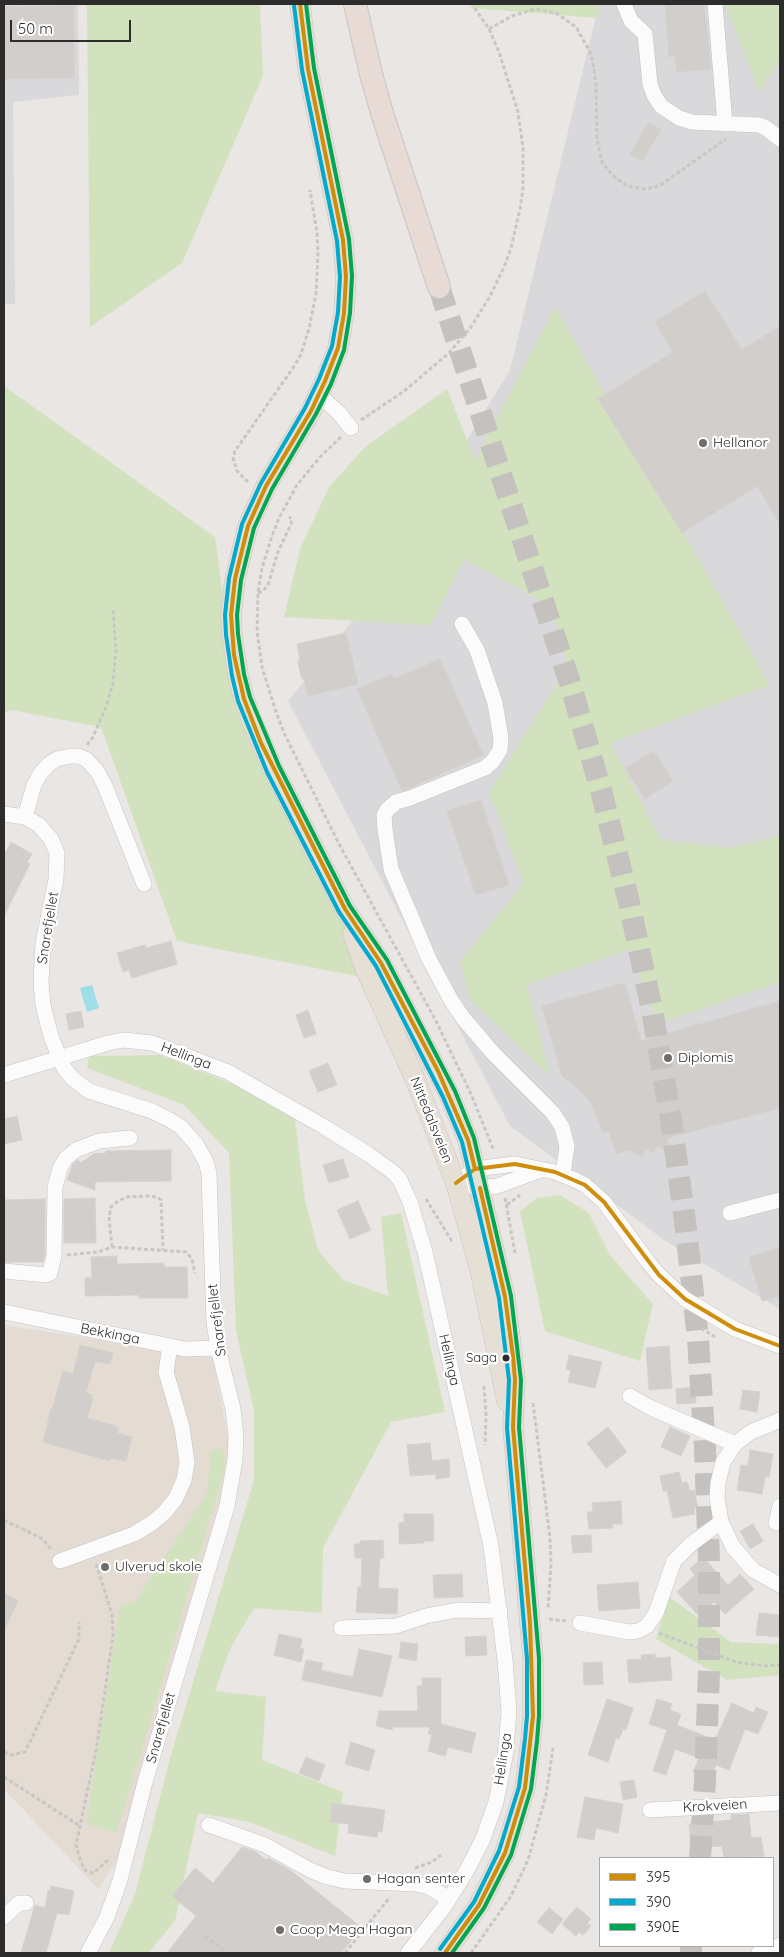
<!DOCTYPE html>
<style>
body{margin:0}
#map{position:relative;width:784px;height:1957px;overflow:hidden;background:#eae6e3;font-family:Quicksand,sans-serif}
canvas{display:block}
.frame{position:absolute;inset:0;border:5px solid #2c2c2c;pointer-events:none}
.legend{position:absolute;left:599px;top:1857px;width:175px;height:90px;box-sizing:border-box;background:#fff;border:1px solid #ababab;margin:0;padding:6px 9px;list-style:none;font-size:15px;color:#2c2c2c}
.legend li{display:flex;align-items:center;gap:10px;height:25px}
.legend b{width:25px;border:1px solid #ababab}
.scale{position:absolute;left:10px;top:20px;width:121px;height:22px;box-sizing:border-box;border:2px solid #2c2c2c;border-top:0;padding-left:6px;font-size:15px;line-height:18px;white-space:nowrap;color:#2c2c2c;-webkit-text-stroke:4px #fff;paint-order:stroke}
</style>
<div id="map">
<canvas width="784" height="1957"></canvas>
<div class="frame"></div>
<ul class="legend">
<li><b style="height:6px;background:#ce8e09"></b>395</li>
<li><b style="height:6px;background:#00a9ce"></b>390</li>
<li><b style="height:6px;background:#00a651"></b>390E</li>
</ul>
<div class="scale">50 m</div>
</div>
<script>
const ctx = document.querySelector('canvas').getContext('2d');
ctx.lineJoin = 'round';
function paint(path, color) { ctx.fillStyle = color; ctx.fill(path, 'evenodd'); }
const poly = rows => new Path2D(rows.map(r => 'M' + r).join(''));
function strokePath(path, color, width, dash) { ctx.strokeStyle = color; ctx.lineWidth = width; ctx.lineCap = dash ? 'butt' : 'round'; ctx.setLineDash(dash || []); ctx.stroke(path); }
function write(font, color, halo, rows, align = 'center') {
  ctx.font = font + ' Quicksand,sans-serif'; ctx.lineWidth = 4.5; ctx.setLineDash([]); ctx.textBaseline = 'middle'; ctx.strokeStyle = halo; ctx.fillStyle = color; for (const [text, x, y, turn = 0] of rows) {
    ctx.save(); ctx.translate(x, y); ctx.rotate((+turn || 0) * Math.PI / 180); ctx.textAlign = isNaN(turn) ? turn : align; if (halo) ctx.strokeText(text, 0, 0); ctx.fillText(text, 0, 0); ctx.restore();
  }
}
const industrial = poly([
 [4,4,78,4,79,95,13,102,15,304,4,304],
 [599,4,780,4,780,1309,667,1242,510,1126,288,701,367,603,510,370]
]);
const education = poly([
 [4,1325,213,1358,233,1465,129,1843,98,1889,4,1789]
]);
const green = poly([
 [87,4,260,4,263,76,182,263,90,327],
 [471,4,600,4,597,18,472,8],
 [725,4,780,4,780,60,760,92],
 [555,307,770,685,610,743,661,840,730,848,780,836,780,982,658,1024,630,949,527,985,550,1076,470,999,460,961,524,883,489,792,568,666,552,607,464,559,431,625,284,617,300,549,329,487,365,447,447,389,475,461],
 [4,386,215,537,226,618,250,717,392,983,177,941,101,727,11,710,4,713],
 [160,1055,233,1084,295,1119,305,1200,318,1250,343,1280,388,1296,381,1217,401,1213,445,1412,391,1422,323,1548,322,1613,254,1608,230,1649,215,1691,266,1697,262,1760,343,1792,335,1856,250,1822,198,1813,175,1921,148,1953,109,1953,135,1894,171,1755,254,1480,254,1411,236,1331,229,1153,184,1105,87,1068,89,1056],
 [560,1195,589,1213,610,1255,653,1304,640,1361,545,1331,520,1211,537,1198],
 [224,1448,225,1468,117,1833,86,1824,120,1606,136,1600,207,1494,211,1450],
 [669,1597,731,1642,780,1644,780,1675,727,1680,656,1639]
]);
const water = poly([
 [92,985,99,1008,87,1012,80,988]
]);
const building = poly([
 [665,4,704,4,711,69,677,72,675,56,669,57,665,4],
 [74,6,74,78,4,79,4,7,74,6],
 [648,123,661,130,642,161,630,154,648,123],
 [705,291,742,350,780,326,780,524,757,486,682,533,598,399,673,352,655,322,705,291],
 [346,633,358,684,308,696,304,679,302,679,300,673,298,661,300,660,297,644,346,633],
 [440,659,483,755,402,791,357,689,392,674,394,679,440,659],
 [654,751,673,781,645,799,625,768,654,751],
 [481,800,509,885,476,895,447,811,481,800],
 [11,842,32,854,27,862,30,864,4,916,4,855,11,842],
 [171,941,177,964,132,978,129,970,123,972,117,953,145,945,146,948,171,941],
 [625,983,641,1041,780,1001,780,1108,667,1138,669,1152,657,1145,653,1153,646,1149,642,1157,630,1150,616,1154,609,1131,603,1133,592,1105,583,1093,562,1076,542,1006,625,983],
 [308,1010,316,1034,304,1038,296,1015,308,1010],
 [81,1011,84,1027,69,1030,66,1014,81,1011],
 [328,1063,337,1085,318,1092,309,1071,328,1063],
 [17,1116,22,1140,4,1144,4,1119,17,1116],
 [171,1150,171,1181,95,1182,95,1190,67,1180,73,1164,78,1160,81,1163,93,1154,106,1153,106,1151,171,1150],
 [343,1159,349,1177,329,1183,323,1165,343,1159],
 [95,1198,96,1243,64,1243,64,1199,95,1198],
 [45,1199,45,1255,43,1262,4,1262,4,1200,45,1199],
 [358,1201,371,1230,350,1239,337,1210,358,1201],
 [780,1248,780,1296,762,1301,749,1257,780,1248],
 [117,1256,117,1264,164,1263,164,1267,187,1267,188,1298,139,1298,139,1295,85,1296,85,1278,92,1278,91,1257,117,1256],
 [80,1345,113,1353,110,1364,95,1361,86,1393,92,1395,91,1398,93,1398,87,1418,115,1426,118,1428,117,1433,132,1437,126,1461,111,1458,110,1461,43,1442,51,1409,52,1410,63,1371,73,1374,80,1345],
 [669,1346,672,1388,649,1390,646,1348,669,1346],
 [569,1355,602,1362,595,1388,568,1382,571,1370,566,1369,569,1355],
 [695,1387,696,1403,677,1404,676,1389,695,1387],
 [743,1390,760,1392,757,1412,740,1409,743,1390],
 [608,1427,627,1452,606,1468,587,1443,608,1427],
 [670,1427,690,1436,681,1456,661,1447,670,1427],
 [430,1443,432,1461,449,1459,450,1477,436,1479,436,1474,410,1476,407,1445,430,1443],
 [750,1450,773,1454,769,1477,765,1477,762,1494,737,1490,741,1465,748,1466,750,1450],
 [679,1472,682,1483,687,1482,690,1491,694,1490,698,1507,694,1508,695,1514,673,1518,667,1491,663,1491,660,1476,679,1472],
 [621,1501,622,1524,612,1524,613,1528,589,1529,587,1512,593,1512,592,1503,621,1501],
 [404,1514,433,1514,434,1541,424,1541,424,1543,399,1544,399,1523,404,1522,404,1514],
 [753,1524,763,1541,750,1549,740,1531,753,1524],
 [591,1535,592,1552,573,1553,571,1536,591,1535],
 [383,1540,384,1558,380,1558,378,1588,398,1589,397,1614,356,1612,358,1587,361,1587,362,1558,355,1558,354,1544,360,1544,360,1541,383,1540],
 [703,1557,728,1585,740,1574,754,1589,725,1614,714,1602,699,1616,677,1592,695,1575,690,1569,703,1557],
 [462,1574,463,1597,434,1598,433,1575,462,1574],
 [638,1582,640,1608,599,1611,597,1585,638,1582],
 [4,1593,18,1601,4,1630,4,1593],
 [759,1613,780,1615,780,1637,756,1635,759,1613],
 [279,1634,302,1639,300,1648,304,1649,301,1662,274,1655,279,1634],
 [486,1636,487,1655,466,1656,465,1637,486,1636],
 [401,1642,418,1644,416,1661,399,1658,401,1642],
 [359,1649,392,1656,382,1697,302,1680,306,1660,323,1663,321,1670,353,1677,359,1649],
 [655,1654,655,1658,670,1657,672,1680,629,1683,627,1660,642,1659,641,1655,655,1654],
 [602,1662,603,1684,584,1685,583,1663,602,1662],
 [422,1678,441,1678,441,1724,476,1733,471,1753,448,1747,445,1756,428,1751,432,1735,428,1734,430,1727,393,1727,392,1730,376,1726,379,1711,418,1711,417,1686,422,1686,422,1678],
 [607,1699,633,1708,626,1730,623,1729,619,1739,616,1738,608,1762,588,1755,607,1699],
 [657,1699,672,1704,670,1710,681,1714,677,1725,715,1740,732,1703,754,1713,756,1707,768,1712,758,1734,745,1729,729,1770,716,1765,711,1779,693,1772,699,1758,675,1749,666,1775,653,1771,667,1730,649,1724,657,1699],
 [351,1742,375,1750,369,1771,345,1764,351,1742],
 [306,1757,325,1765,319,1781,299,1773,306,1757],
 [634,1780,637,1797,623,1800,620,1782,634,1780],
 [585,1797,623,1804,618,1833,596,1828,594,1840,577,1837,585,1797],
 [332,1803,385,1810,382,1832,378,1831,377,1837,348,1833,349,1824,330,1822,332,1803],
 [749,1814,751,1838,761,1837,764,1856,724,1858,722,1846,691,1848,689,1824,731,1820,731,1815,749,1814],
 [242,1847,256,1852,266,1860,268,1858,290,1870,362,1928,341,1953,167,1953,196,1916,172,1896,195,1868,213,1883,242,1847],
 [51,1886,74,1891,69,1915,57,1913,46,1953,21,1953,35,1905,45,1908,48,1890,50,1891,51,1886],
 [577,1907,591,1919,587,1923,591,1926,583,1935,579,1932,576,1936,562,1924,577,1907],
 [549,1908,563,1919,552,1934,537,1922,549,1908]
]);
const highwayTunnel = poly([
 [439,287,571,686,602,794,629,902,652,1010,671,1119,686,1229,698,1339,705,1449,709,1560,709,1671,705,1782,700,1858],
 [691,1953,691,1946]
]);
const path = poly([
 [489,29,512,16,535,9,556,13,576,27,590,52,593,62,596,83,597,140,602,162,612,175,627,186,644,189,659,186,726,139],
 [361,420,403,392,449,353,471,327,489,298,505,265,511,248,520,209,523,188,523,148,518,112,499,52,489,29,472,4],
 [341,437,320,457,297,485,279,518,272,536,262,568,258,593,257,632,262,667,275,709,284,733,339,844,436,1021,471,1094,494,1151],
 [248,482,237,471,233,458,235,451,295,365,301,354,309,329,316,293,318,254,317,233,310,190],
 [258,593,263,591,268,585,278,552,291,524,292,519,289,517],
 [87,745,93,737,106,707,113,683,116,649,113,609],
 [505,1198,515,1253],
 [426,1199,453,1243],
 [507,1205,520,1195],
 [112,1247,109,1217,111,1207,117,1202,126,1197,148,1196,157,1197,161,1200,163,1250],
 [67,1255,98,1252,112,1247,186,1252,192,1259,195,1273],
 [701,1328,715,1337],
 [484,1386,486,1415,485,1445],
 [533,1403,550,1538,551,1565,548,1608],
 [4,1520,43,1539,52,1551],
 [96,1564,112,1614,113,1636,96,1751,76,1845,81,1862,85,1870,89,1872,93,1873,97,1870,109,1859],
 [549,1619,567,1621],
 [659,1633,736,1662,766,1666,780,1665],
 [4,1752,11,1755,25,1752,79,1639,79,1622],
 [4,1777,80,1826],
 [415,1868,432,1862,441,1855],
 [205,1936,227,1953],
 [345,1953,390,1897],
 [471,1953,511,1896,528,1860,546,1795,553,1748]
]);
const minor = poly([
 [624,4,631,21,645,34,650,84,654,95,661,106,679,118,692,122,759,125,766,128,780,139],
 [715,4,725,124],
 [319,395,339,413,351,428],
 [462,624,477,650,495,703,501,738,500,750,493,761,485,768,410,798,396,802,388,809,384,815,385,829,391,869,429,959,451,1000,463,1018,493,1053,553,1113,562,1127,567,1146,563,1174],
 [4,814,25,817,39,825,51,839,57,853,56,880,43,943,41,983,43,1005,48,1025,52,1039,64,1068,72,1078,89,1091,152,1111,170,1120,181,1127,196,1144,206,1162,209,1173,210,1204,214,1323,218,1348,233,1409,236,1436,235,1460,227,1506,145,1782,120,1880,107,1917,88,1953],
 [25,817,34,785,40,774,49,764,57,759,70,756,79,756,87,760,97,771,105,786,144,884],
 [4,1075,108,1043,123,1040,152,1043,228,1072,321,1125,368,1154,394,1173,400,1180,410,1202,425,1252,491,1546,505,1660,509,1712,505,1757,496,1802,482,1841,467,1870,444,1907,408,1953],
 [456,1183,475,1169,515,1164,555,1172,573,1179,585,1185,604,1202,648,1262,659,1275,685,1299,735,1329,780,1346],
 [471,1186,480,1188,497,1186,541,1170],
 [730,1213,780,1200],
 [4,1271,46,1275,50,1273,54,1256,55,1187,60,1168,66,1158,76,1150,99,1141,130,1138],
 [4,1312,185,1349,218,1348],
 [630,1396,651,1408,735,1444],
 [780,1420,751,1432,735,1444,723,1462,718,1483,717,1497,721,1522,733,1547,753,1570,780,1585],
 [776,1523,780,1506],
 [60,1561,134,1534,152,1523,165,1512,176,1498,184,1480,187,1462,182,1427,166,1372,170,1346],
 [580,1623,629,1632,638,1631,647,1626,656,1613,674,1561,691,1544,721,1522],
 [341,1628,396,1626,426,1616,457,1610,500,1611],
 [650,1810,780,1803],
 [209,1825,265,1845,310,1870,327,1877,345,1881,416,1884,429,1887,449,1899],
 [4,1917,19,1903,26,1903],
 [759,1953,780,1945]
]);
const major = poly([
 [300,4,308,69,343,240,346,277,344,313,338,348,325,381,311,411,266,486,248,526,235,579,231,615,232,635,238,675,244,699,252,721,273,769,345,909,381,963,449,1094,468,1140,505,1297,515,1380,513,1427,533,1659,533,1716,531,1740,525,1788,505,1853,479,1905,445,1953],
 [353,934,365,968,416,1081,456,1183,480,1269,507,1401]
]);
const highway = poly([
 [355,4,371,74,382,113,439,287]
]);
const bus1 = poly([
 [300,4,308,69,343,240,346,277,344,313,338,348,325,381,311,411,266,486,248,526,235,579,231,615,234,655,244,699,261,743,345,909,381,963,438,1071,468,1140,475,1169],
 [456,1183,475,1169,515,1164,555,1172,585,1185,604,1202,659,1275,685,1299,735,1329,780,1346],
 [445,1953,479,1905,505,1853,525,1788,533,1716,530,1623,513,1427,515,1380,513,1356,505,1297,480,1188]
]);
const bus2 = poly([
 [294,5,302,70,337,241,340,277,338,312,332,346,319,379,305,408,261,483,242,524,229,578,225,615,226,635,232,676,238,701,267,772,339,912,376,966,443,1097,462,1142,499,1298,509,1380,507,1428,527,1659,527,1716,525,1739,519,1787,499,1851,474,1902,440,1949]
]);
const bus3 = poly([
 [306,4,314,68,349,239,352,276,350,313,344,350,331,384,316,414,272,489,254,528,241,580,237,615,238,634,244,674,250,697,279,766,350,906,387,960,455,1091,474,1138,511,1296,521,1380,519,1427,539,1658,539,1716,537,1741,531,1789,511,1855,484,1908,452,1953]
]);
const markers = [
 [703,443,5,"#6e6d6c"],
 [668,1058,5,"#6e6d6c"],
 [506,1358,4.5,"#2c2c2c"],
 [105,1567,5,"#6e6d6c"],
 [367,1879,5,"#6e6d6c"],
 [280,1930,5,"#6e6d6c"]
];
const busNames = [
 ["Saga",497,1358]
];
const poiNames = [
 ["Hellanor",713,443],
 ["Diplomis",678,1058],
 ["Ulverud skole",115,1567],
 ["Hagan senter",377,1879],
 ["Coop Mega Hagan",290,1930]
];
const streetNames = [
 ["Snarefjellet",48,928,-81],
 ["Hellinga",186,1056,21],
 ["Nittedalsveien",431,1120,68],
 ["Snarefjellet",217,1320,-97],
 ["Bekkinga",110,1334,11],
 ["Hellinga",449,1360,77],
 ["Snarefjellet",161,1728,-74],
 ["Hellinga",503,1759,-81],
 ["Krokveien",715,1806,-3]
];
paint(industrial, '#d9d8da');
paint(education, '#e4dbd2');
paint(green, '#d3e2be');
paint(water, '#9cdfe6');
paint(building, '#d1cecc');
strokePath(building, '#d5d1cf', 1);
strokePath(highwayTunnel, '#c4c1be', 22, [22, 11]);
strokePath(minor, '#c4c3c3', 16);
strokePath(major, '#c6c4c2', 21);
strokePath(highway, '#c6c4c2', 24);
strokePath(path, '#c7c7c6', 3, [4, 2.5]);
strokePath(minor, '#fcfbfb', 15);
strokePath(major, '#e6dfd6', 20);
strokePath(highway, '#e8dbd6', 22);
strokePath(bus1, '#ce8e09', 4);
strokePath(bus2, '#00a9ce', 4);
strokePath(bus3, '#00a651', 4);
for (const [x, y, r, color] of markers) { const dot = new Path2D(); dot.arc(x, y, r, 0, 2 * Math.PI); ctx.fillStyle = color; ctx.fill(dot); strokePath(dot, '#fff', 2); }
write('13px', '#2c2c2c', '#fff', busNames, 'right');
write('14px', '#2c2c2c', '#fff', poiNames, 'left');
write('14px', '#2c2c2c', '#fff', streetNames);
</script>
